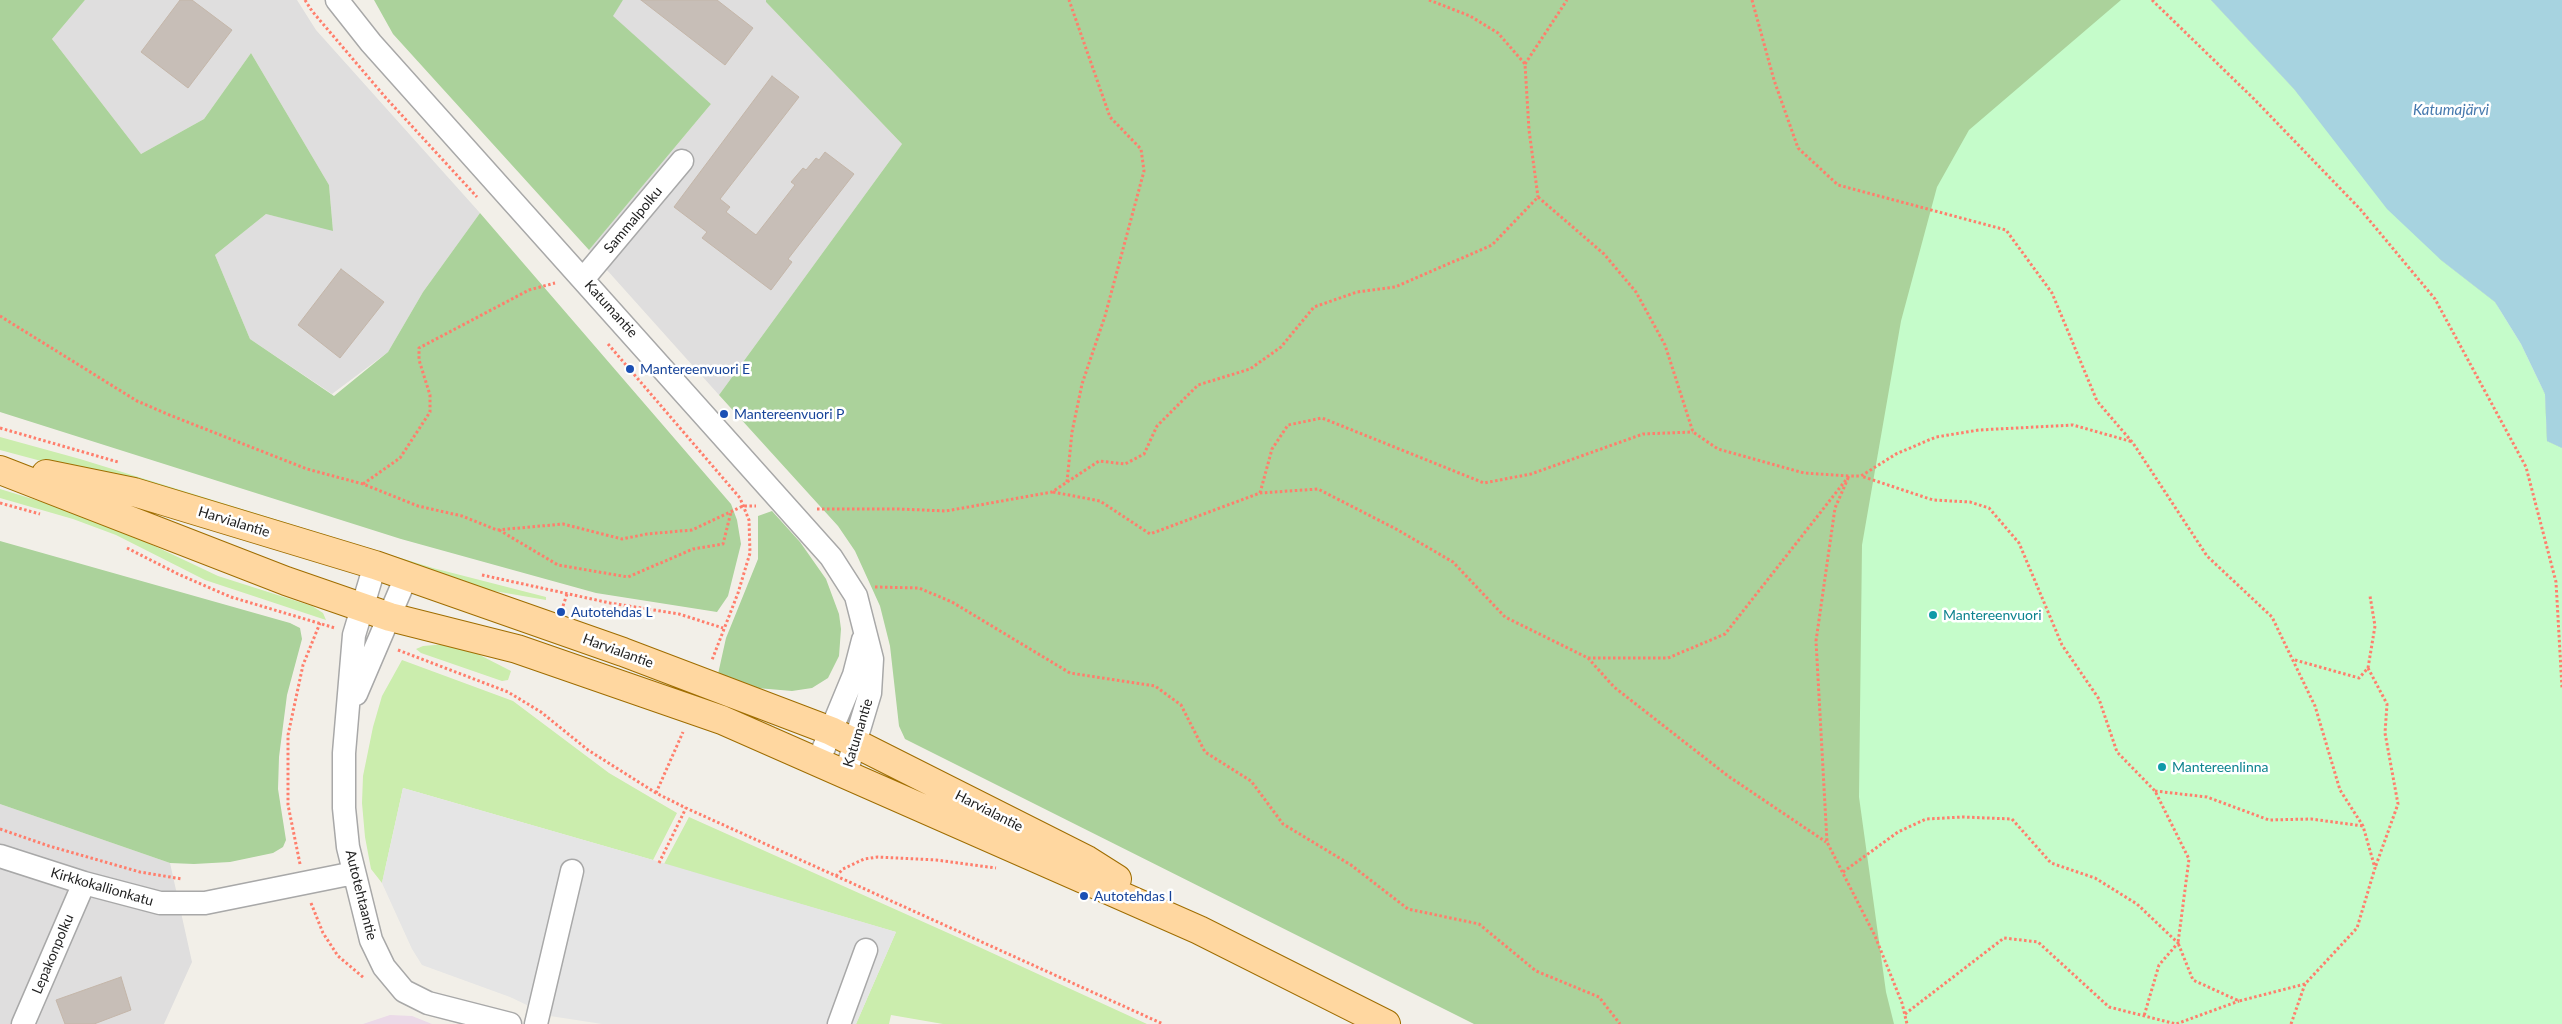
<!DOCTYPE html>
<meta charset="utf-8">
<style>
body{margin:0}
canvas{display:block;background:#f2efe8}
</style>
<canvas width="2562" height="1024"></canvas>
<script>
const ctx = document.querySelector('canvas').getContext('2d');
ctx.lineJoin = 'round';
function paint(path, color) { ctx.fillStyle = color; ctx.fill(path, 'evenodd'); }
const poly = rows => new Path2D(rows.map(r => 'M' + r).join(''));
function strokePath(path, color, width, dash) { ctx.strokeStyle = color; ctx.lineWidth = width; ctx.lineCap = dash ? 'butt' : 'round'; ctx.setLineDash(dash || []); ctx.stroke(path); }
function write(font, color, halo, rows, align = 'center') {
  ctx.font = font + ' Lato,sans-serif'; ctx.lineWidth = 5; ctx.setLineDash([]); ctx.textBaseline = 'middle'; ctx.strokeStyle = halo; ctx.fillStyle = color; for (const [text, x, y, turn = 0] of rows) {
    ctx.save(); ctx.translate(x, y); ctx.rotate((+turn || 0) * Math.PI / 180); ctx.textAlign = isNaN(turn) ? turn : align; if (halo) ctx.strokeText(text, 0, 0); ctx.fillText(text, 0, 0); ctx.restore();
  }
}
const residential = poly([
 [85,0,297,0,316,30,480,213,423,292,388,352,332,394,250,339,215,255,266,214,333,230,329,185,251,53,204,119,141,154,52,39],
 [623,0,766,0,766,2,902,144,719,395,589,250,711,104,612,16],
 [0,804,170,863,192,962,164,1024,0,1024]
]);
const industrial = poly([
 [390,1015,412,1016,432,1024,363,1024]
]);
const grass = poly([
 [0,437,80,459,433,568,546,597,546,600,477,588,161,493,0,450],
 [0,489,72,511,127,533,218,576,312,606,323,613,326,620,205,580,116,535,73,519,0,498],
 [447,644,468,649,511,671,508,680,502,681,421,653,416,649,423,646],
 [402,660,513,701,609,773,677,813,653,860,403,788,382,883,371,869,365,837,362,803,363,776,373,727,382,696],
 [689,817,966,941,1147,1024,943,1024,891,1015,889,1024,856,1024,896,932,664,864]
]);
const forest = poly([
 [0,0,85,0,52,39,141,154,204,119,251,53,329,185,333,231,266,214,215,255,250,339,334,396,388,352,423,292,480,213,731,504,737,520,741,544,728,596,717,612,596,593,401,539,0,412],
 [374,0,623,0,613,16,711,104,589,250,393,34],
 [766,0,2211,0,2294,89,2441,260,2495,302,2545,394,2547,441,2562,448,2562,1024,1474,1024,905,739,899,726,890,646,880,606,855,551,838,526,719,395,902,144,766,2],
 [772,511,800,542,826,579,839,614,841,629,839,656,828,678,812,688,792,691,757,688,718,674,726,638,758,559,758,516],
 [0,541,290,623,300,628,302,639,287,695,279,757,278,789,286,840,283,847,273,853,230,862,194,864,170,863,0,804]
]);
const park = poly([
 [2121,0,2211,0,2294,89,2441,260,2495,302,2521,344,2545,394,2547,441,2562,448,2562,1024,1894,1024,1886,992,1859,797,1862,545,1901,321,1937,187,1969,130]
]);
const parking = poly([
 [403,788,653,860,896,932,856,1024,602,1024,550,1016,510,997,422,965,412,949,382,883]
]);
const water = poly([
 [2211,0,2562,0,2562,448,2547,441,2545,394,2521,344,2495,302,2441,260,2387,209,2294,89]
]);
const building = poly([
 [180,0,192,0,232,30,188,88,141,52,180,0],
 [641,0,717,0,753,28,725,65,641,0],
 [772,76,799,97,720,199,730,207,726,212,756,235,795,185,791,182,803,168,806,170,816,158,819,160,825,152,854,174,788,259,792,262,771,290,702,238,707,232,674,207,772,76],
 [341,269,384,302,340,358,298,325,341,269],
 [121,977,131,1010,94,1024,65,1024,56,1000,121,977]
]);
const path = poly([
 [305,0,312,11,386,98,477,197],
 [1429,0,1470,16,1498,33,1525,64,1529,130,1538,197],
 [1752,0,1774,80,1798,148,1838,185,2006,230,2052,293,2097,401,2133,443,2207,556,2272,617,2315,706,2340,790,2363,826,2375,868,2357,928,2305,984,2239,1001,2193,980,2178,943,2189,859,2155,791,2117,752,2099,699,2062,645,2019,543,1989,508,1970,502,1933,500,1861,476],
 [2152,0,2254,99,2360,209,2435,299,2526,467,2556,582,2562,688],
 [1525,64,1567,0],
 [0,316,137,401,167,414,307,469,363,484,418,506,462,516,497,530,563,524,622,539,647,534,692,530,743,506,756,506],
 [608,344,740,498,749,520,750,553,738,593,712,660],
 [0,428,118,462],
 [1067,482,1072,432,1082,384,1105,316,1144,171,1141,149,1110,117,1069,0],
 [363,484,400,458,430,412,430,395,419,360,419,348,529,290,555,283],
 [1053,492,1100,501,1150,534,1260,493,1318,489,1396,529,1453,562,1505,617,1588,658,1614,687,1728,776,1826,842],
 [1260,493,1272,449,1288,425,1322,418,1484,483,1531,474,1643,434,1693,432],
 [0,503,40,514],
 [817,509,899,509,946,511,1052,492,1099,461,1125,464,1144,454,1157,426,1198,385,1250,369,1281,347,1314,307,1357,292,1395,287,1492,245,1538,197,1604,254,1636,292,1665,345,1693,432,1718,449,1768,463,1804,473,1849,476,1835,508,1816,641,1827,842,1875,936,1902,1003,1907,1024],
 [499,530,558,565,628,577,693,549,723,544,731,512],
 [127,548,178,574,231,597,335,628],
 [482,575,610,603,679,614,723,628],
 [875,587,919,588,952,602,1070,673,1155,686,1181,705,1205,752,1251,781,1283,824,1351,865,1408,909,1479,924,1536,971,1599,997,1620,1024],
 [563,606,567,594],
 [398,650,508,692,541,712,588,750,656,793,686,808,1163,1024],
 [1588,658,1668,658,1725,634,1849,476,1861,476,1896,454,1936,437,1979,430,2073,425,2133,442],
 [2295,660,2359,678,2368,668,2375,626,2370,596],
 [2368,668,2387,704,2385,733,2398,804,2375,868],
 [2155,791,2207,797,2269,820,2311,819,2363,826],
 [656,793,683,732],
 [0,829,49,846,140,872,182,879],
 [659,863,686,808],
 [300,864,288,805,288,735,303,665,320,623],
 [1843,872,1898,832,1926,819,1963,817,2012,819,2051,863,2095,878,2137,904,2178,943,2159,965,2144,1016],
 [836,876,843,869,864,859,878,857,936,860,996,868],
 [311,903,323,933,338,956,364,978],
 [1905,1014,2004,938,2038,942,2109,1007,2176,1024,2239,1001],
 [2291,1024,2305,984]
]);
const minor = poly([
 [337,0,371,43,831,557,856,596,872,659,870,693,845,776],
 [584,278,682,161],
 [375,565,354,635,344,753,344,808,348,847,371,940,384,967,404,991,428,1003,510,1024],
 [356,694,406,577],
 [818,762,854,675,863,640],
 [0,856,84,883,160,903,205,903,354,873],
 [23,1024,84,883],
 [536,1024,572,871],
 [839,1024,866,950]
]);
const major = poly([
 [0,470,286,581,390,617,517,649,722,720,1199,930,1386,1024],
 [46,474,134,492,375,565,623,652,831,731,1087,860,1117,879]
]);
const markers = [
 [630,369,5,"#1a4fb4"],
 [724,414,5,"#1a4fb4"],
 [561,612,5,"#1a4fb4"],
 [1933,615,5,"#0f9aa8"],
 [2162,767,5,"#0f9aa8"],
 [1084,896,5,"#1a4fb4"]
];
const streetNames = [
 ["Sammalpolku",633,220,-50],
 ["Katumantie",611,309,48],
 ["Harvialantie",234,522,17],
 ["Harvialantie",618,651,20],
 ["Katumantie",858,733,-73],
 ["Harvialantie",989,811,27],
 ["Kirkkokallionkatu",102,887,16],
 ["Autotehtaantie",361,895,76],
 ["Lepakonpolku",53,954,-67]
];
const transitNames = [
 ["Mantereenvuori E",640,369],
 ["Mantereenvuori P",734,414],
 ["Autotehdas L",571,612],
 ["Autotehdas I",1094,896]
];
const cultureNames = [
 ["Mantereenvuori",1943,615],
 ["Mantereenlinna",2172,767]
];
const waterNames = [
 ["Katumajärvi",2451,110]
];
paint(residential, '#dfdede');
paint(industrial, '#ebdae8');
paint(grass, '#cbedad');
paint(forest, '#abd29b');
paint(park, '#c5fcca');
paint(parking, '#e5e5e5');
paint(water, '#a7d3e0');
paint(building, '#c7beb7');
strokePath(building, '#c4b6a9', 1);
strokePath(minor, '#a8a8a8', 25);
strokePath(major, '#9f6d00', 30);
strokePath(path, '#ff7e6c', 3, [2.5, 2.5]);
strokePath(minor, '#fff', 22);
strokePath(major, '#ffd7a0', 28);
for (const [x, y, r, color] of markers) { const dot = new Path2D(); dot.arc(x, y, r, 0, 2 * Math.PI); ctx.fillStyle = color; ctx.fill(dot); strokePath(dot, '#fff', 2); }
write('14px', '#212121', '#fff', streetNames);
write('14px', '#164399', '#fff', transitNames, 'left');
write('14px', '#0d838f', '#fff', cultureNames, 'left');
write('italic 15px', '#4679ae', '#fff', waterNames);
</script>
